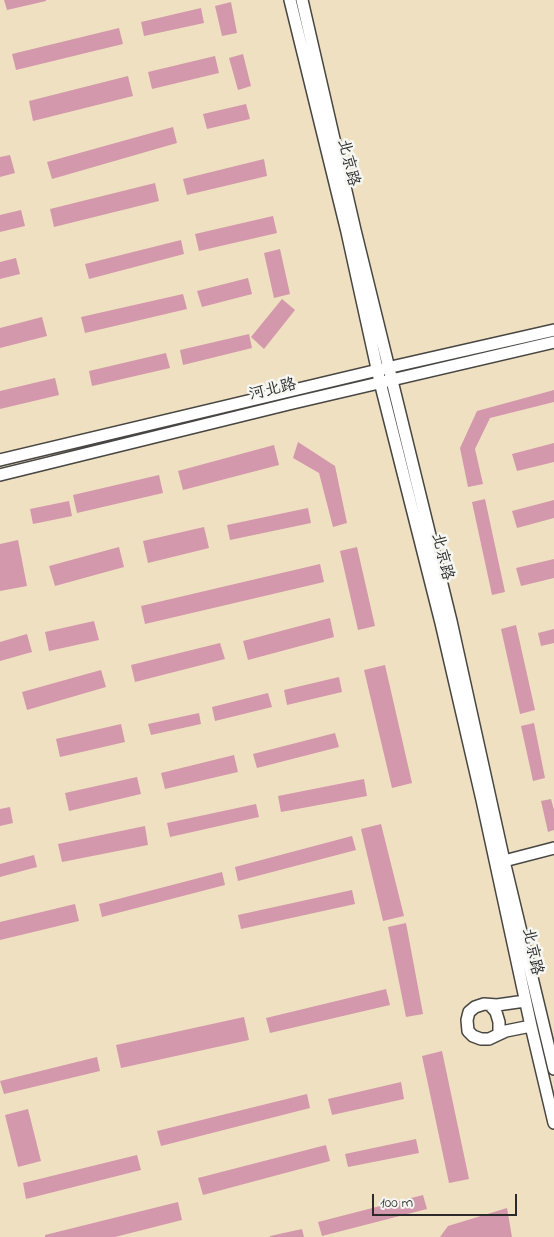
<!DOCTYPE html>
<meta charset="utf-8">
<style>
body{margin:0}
#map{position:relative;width:554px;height:1237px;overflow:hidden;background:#efe0c1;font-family:"Indie Flower",sans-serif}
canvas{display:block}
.scale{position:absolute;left:372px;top:1194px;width:145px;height:22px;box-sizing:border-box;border:2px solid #2b2b2b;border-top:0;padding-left:6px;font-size:15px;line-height:18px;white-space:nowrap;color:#2b2b2b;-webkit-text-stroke:4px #f6f6f2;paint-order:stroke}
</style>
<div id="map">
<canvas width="554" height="1237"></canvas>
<div class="scale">100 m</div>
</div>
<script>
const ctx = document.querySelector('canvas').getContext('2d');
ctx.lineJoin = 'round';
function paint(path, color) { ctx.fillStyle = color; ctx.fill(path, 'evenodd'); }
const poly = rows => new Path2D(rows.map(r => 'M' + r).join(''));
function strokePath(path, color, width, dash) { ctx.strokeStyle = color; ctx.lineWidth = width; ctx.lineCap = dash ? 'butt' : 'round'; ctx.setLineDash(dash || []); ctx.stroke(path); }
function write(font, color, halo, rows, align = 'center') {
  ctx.font = font + ' "Indie Flower","LXGW WenKai TC",sans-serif'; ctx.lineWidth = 5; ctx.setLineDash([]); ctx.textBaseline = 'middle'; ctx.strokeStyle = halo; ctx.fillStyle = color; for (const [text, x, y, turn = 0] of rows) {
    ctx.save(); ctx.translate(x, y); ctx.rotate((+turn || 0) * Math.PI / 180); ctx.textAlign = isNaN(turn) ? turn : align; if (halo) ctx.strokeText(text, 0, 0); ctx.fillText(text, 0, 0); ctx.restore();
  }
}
const building = poly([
 [4,0,46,0,46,1,7,10],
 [231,2,237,33,222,36,215,6],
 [201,8,204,23,144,36,141,22],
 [119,28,123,44,16,70,12,54],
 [243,54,251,86,238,90,229,58],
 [215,56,219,73,152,89,148,72],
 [128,76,133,96,33,121,29,101],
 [246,104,250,119,207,129,203,114],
 [173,127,177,143,52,179,47,162],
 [10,155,15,173,0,177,0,157],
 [264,159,267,176,187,195,183,179],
 [155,183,159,201,54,227,50,209],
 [21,210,25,226,0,232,0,215],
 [273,216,277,233,199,251,195,234],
 [181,240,184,254,89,279,85,264],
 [280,249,290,294,274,298,264,253],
 [16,258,20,274,0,279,0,262],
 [248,278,252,294,202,307,197,291],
 [183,294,187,309,85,333,81,317],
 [282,299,295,310,264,349,251,337],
 [42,317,47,336,0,348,0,328],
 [249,334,252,348,183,365,180,350],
 [166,353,170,368,92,386,89,371],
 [55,378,59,395,0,409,0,391],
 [554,390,554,402,490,418,475,449,483,484,468,487,460,448,477,411],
 [298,442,335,466,347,523,333,527,319,473,293,458],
 [554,443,554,462,517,471,512,454],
 [274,445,279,465,183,490,178,471],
 [159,475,163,493,77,513,73,495],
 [485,499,505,592,492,595,472,502],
 [554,500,554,518,517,528,512,511],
 [69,501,72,516,33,524,30,509],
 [308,508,311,523,230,540,227,525],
 [204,527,209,548,148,563,143,541],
 [18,540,27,586,0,591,0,544],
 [119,547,124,567,55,586,49,566],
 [357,547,375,626,358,630,340,551],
 [554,559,554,578,521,586,516,568],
 [320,564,324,582,145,624,141,606],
 [330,618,334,637,248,660,243,641],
 [94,621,99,640,49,651,45,632],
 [516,625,535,710,520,714,501,629],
 [554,629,554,643,541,646,538,633],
 [27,634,32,652,0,661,0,642],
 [220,643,225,659,135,682,131,665],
 [385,665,412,783,392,788,364,670],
 [101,670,106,687,27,710,22,692],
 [339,677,342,692,287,705,284,690],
 [268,693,272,707,215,721,212,707],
 [199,713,201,724,151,735,148,724],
 [534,723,545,778,533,781,521,726],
 [121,724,125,742,60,757,56,739],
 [335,733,339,747,257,768,253,754],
 [234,755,238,772,165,789,161,773],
 [137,777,141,794,69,811,65,793],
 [364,779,367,796,281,812,278,796],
 [551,799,554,810,554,830,548,832,541,801],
 [256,804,259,817,170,837,167,823],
 [10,807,13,823,0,826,0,809],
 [381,824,404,916,383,921,361,829],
 [145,826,148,845,62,862,58,844],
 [352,836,356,850,238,881,235,867],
 [34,855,37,867,0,877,0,864],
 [222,872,225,885,102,917,99,904],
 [352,890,355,904,241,929,238,915],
 [75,904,79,921,0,940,0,922],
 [406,923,423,1014,406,1017,388,927],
 [386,989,390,1005,270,1033,266,1018],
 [244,1017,249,1040,121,1068,116,1045],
 [442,1051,469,1179,449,1183,422,1056],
 [97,1057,100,1071,4,1094,0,1081],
 [401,1082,404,1099,332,1115,328,1099],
 [307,1094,310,1108,161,1146,157,1131],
 [28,1109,41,1161,18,1167,5,1115],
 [416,1139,419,1153,348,1167,345,1154],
 [326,1145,330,1161,203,1195,198,1178],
 [137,1155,141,1170,26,1199,23,1183],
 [423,1195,427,1209,322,1236,318,1222],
 [178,1202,182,1220,115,1237,45,1237,45,1235],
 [507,1208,512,1237,440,1237,448,1226],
 [302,1229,304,1237,270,1237,270,1236]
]);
const minor = poly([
 [290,0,347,232,380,382,441,623,482,800,531,1026,554,1123],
 [302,0,355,230,451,621,504,861,554,1069],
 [0,460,378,370,554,330],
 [0,475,293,403,554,342],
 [504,861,554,848],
 [525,1001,497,1005,484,1004,475,1007,469,1012,467,1020,468,1031,473,1036,481,1039,489,1039,506,1031,531,1026],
 [490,1005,496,1012,499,1022,499,1034]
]);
const streetNames = [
 ["北京路",347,163,76],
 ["河北路",273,391,-14],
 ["北京路",441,557,76],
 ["北京路",531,952,78]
];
paint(building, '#d398ab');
strokePath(minor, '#484642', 14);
strokePath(minor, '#fff', 11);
write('16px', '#2b2b2b', '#f6f6f2', streetNames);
</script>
